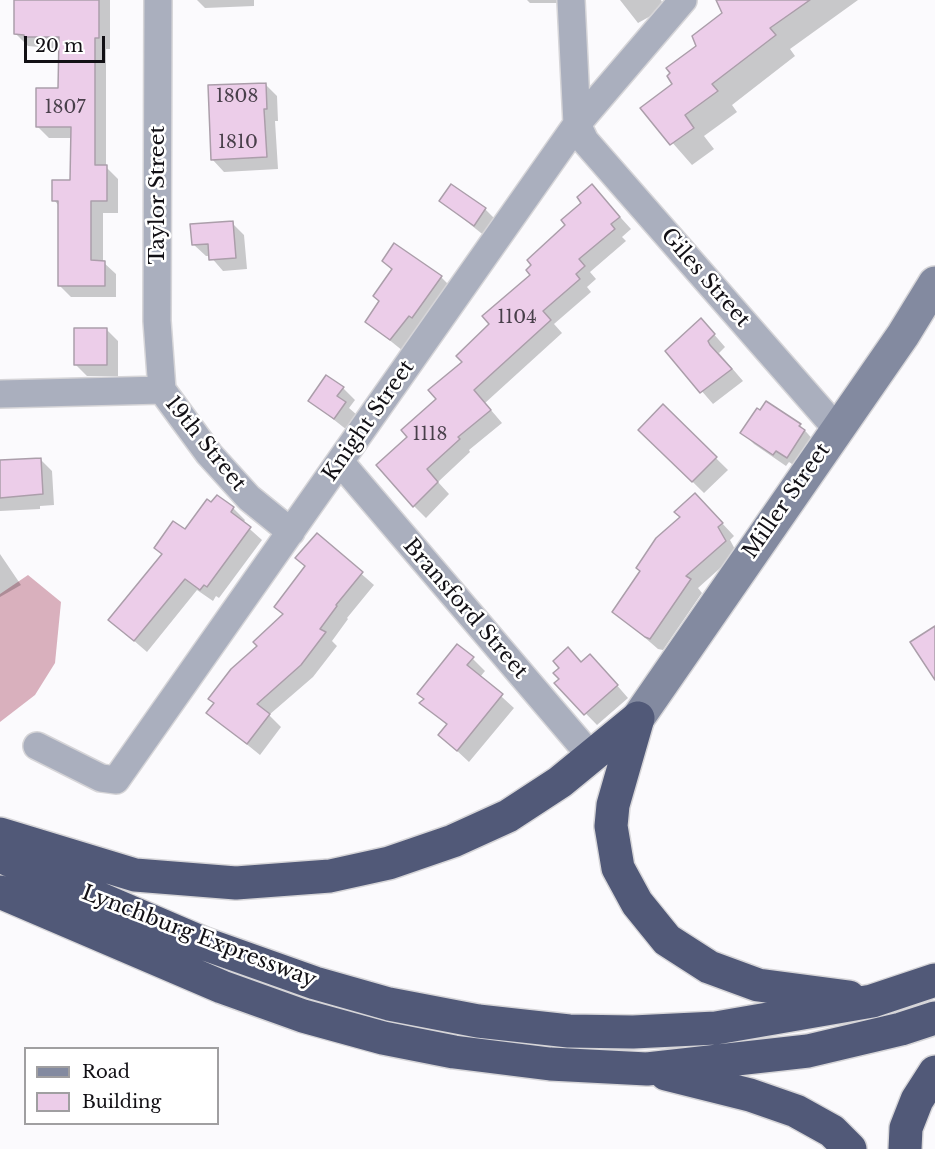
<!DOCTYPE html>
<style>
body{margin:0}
#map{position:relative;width:935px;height:1149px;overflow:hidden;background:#fbfafd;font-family:"Libre Baskerville",serif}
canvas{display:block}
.legend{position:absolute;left:24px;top:1047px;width:195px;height:78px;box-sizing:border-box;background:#fff;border:2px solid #a09fa1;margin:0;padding:8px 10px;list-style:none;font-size:18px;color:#121015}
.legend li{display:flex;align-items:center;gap:12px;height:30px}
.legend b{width:30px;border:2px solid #a09fa1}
.scale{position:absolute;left:24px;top:36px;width:81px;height:27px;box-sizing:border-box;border:3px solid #121015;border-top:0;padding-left:8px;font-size:18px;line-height:21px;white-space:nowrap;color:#121015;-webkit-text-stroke:4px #fff;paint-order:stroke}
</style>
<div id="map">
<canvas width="935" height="1149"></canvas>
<ul class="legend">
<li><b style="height:8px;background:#838aa0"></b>Road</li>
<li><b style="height:16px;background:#eccde9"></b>Building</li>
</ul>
<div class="scale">20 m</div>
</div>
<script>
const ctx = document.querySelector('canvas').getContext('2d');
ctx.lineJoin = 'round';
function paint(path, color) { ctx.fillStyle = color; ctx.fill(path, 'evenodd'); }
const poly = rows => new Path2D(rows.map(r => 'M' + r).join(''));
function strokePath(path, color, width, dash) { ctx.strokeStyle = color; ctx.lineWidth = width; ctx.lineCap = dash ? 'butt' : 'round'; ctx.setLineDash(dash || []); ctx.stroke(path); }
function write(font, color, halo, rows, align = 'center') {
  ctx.font = font + ' "Libre Baskerville",serif'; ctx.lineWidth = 5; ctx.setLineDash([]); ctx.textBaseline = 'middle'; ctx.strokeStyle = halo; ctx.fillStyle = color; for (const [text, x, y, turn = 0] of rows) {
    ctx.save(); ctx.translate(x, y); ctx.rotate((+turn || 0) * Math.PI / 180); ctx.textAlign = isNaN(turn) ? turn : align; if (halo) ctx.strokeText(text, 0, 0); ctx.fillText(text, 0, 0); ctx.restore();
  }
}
const forest = poly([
 [28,575,61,602,55,663,35,695,0,722,0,594]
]);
const shadow = poly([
 [16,0,110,0,110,49,106,49,106,167,118,179,118,213,103,213,103,262,116,274,116,297,71,297,59,285,59,206,54,200,72,181,72,138,49,138,37,126,59,90,60,49,28,46,16,34],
 [197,0,254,0,254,6,205,8],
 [527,0,559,0,559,3,530,3],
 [620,0,661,0,665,8,638,23],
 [725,0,858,0,790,49,795,56,732,105,737,112,704,136,714,149,692,165,642,108,675,85,697,46,724,13],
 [265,84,277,96,278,121,275,121,278,169,224,172,212,159],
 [451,186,485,209,497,221,486,237,441,201],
 [592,186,631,229,622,237,626,241,590,272,596,279,587,287,591,292,554,324,562,333,485,403,502,423,469,450,470,452,438,482,449,494,426,518,414,506,410,437,491,324,532,275,583,203],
 [232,223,244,235,247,269,223,271,210,256,206,256,193,244],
 [384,261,441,277,453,289,403,351,367,322,381,302,393,271],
 [106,329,118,341,118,376,87,376,75,364],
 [712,332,725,347,719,353,743,381,713,404,667,351],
 [343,388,355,400,349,408,357,415,347,430,310,401],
 [766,403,800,425,816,443,799,469,789,462,786,466,754,444,742,432],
 [663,406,728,470,704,493,640,430],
 [40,459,52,471,54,505,40,506,40,509,0,511,0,461],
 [707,507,734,536,730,540,737,553,698,588,702,593,663,650,658,649,614,611,682,517],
 [233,508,245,520,243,523,262,540,219,598,216,596,213,601,197,590,147,652,110,620,185,531],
 [317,535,374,585,347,618,348,619,332,641,337,646,313,677,269,715,281,727,260,755,208,713,284,615,275,607,306,566],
 [0,554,21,585,0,597],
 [473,659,485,671,480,677,514,708,469,762,440,735,448,726,421,703],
 [582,663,602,668,628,698,597,725,556,683]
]);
const building = poly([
 [14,0,99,0,99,38,95,38,95,165,107,165,107,201,91,201,91,260,105,261,105,286,58,286,58,201,52,201,52,180,70,180,71,127,36,127,36,88,58,88,59,37,24,37,24,35,14,34,14,0],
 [716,0,810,0,770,28,776,35,712,84,718,91,685,115,694,128,670,145,640,108,672,84,667,76,670,73,666,68,696,46,692,36,722,13,716,0],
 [266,83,267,109,264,109,267,157,211,160,208,85,266,83],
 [451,184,486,208,474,226,439,201,451,184],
 [592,184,620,217,611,224,615,229,579,259,585,266,576,274,580,279,543,311,551,320,474,390,491,410,458,437,460,439,427,469,438,482,413,507,376,465,407,437,401,430,436,399,428,390,462,362,456,356,489,324,482,316,530,275,526,270,531,265,527,260,565,225,561,220,581,203,577,197,592,184],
 [233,221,236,258,209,260,208,244,192,245,190,224,233,221],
 [394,243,442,276,412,318,409,316,390,340,365,322,379,301,373,296,392,269,382,261,394,243],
 [701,318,715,334,708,341,710,345,732,369,700,393,665,351,701,318],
 [74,328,107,328,107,365,74,365,74,328],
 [326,375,344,387,337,396,346,402,334,419,308,401,326,375],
 [766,401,801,424,799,426,805,430,787,458,776,451,773,455,740,433,757,408,760,410,766,401],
 [663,404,717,457,692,482,638,430,663,404],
 [41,458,43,494,0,498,0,460,41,458],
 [695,493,723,523,718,527,726,541,686,576,691,579,650,639,645,637,612,612,640,571,636,568,656,538,680,517,674,512,695,493],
 [217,495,234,507,231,512,251,527,207,587,204,585,200,590,185,579,134,641,108,620,162,554,154,548,173,521,185,529,207,499,211,502,217,495],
 [317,533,363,572,336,605,337,606,320,629,326,632,301,665,257,704,270,714,247,744,206,713,214,703,208,699,231,669,257,646,253,642,283,614,274,607,305,566,295,558,317,533],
 [935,626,935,680,910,642,935,626],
 [457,644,474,657,467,665,503,694,457,751,438,735,447,724,419,703,424,699,417,694,457,644],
 [568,647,581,662,590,654,618,685,584,715,554,683,559,679,553,673,559,668,553,661,568,647]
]);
const street = poly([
 [158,0,157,321,162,390],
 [571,0,577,124,585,141,837,429],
 [0,394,162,390,209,454,249,498,291,532],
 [341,463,590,755],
 [37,746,101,778,116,780,577,124,683,0]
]);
const secondary = poly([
 [638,718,903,335,935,283]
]);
const highway = poly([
 [638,718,613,805,611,826,618,868,637,903,667,940,709,967,758,985,849,997],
 [0,834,135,875,236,883,330,876,389,863,453,841,508,816,560,782,638,718],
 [0,856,205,944,315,983,389,1004,478,1021,569,1031,633,1032,716,1028,872,1001,935,980],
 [0,892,222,987,303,1016,383,1038,454,1052,550,1064,647,1069,808,1051,901,1029,935,1018],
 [666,1074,750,1095,796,1111,832,1131,850,1149],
 [905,1149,906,1128,917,1100,935,1072]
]);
const numberNames = [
 ["1808",237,97],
 ["1807",65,108],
 ["1810",238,143],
 ["1104",517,318],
 ["1118",430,435]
];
const streetNames = [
 ["Taylor Street",158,195,-90],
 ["Giles Street",705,278,49],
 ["Knight Street",369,421,-55],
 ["19th Street",205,444,51],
 ["Miller Street",787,501,-55],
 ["Bransford Street",465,609,49],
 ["Lynchburg Expressway",199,937,21]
];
paint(forest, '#d9b0bd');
paint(shadow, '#0003');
paint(building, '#eccde9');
strokePath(building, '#ab9eaa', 1.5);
strokePath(street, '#d6d5d8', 30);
strokePath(secondary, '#d6d5d8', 36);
strokePath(highway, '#d6d5d8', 36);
strokePath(street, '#aaafbe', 27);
strokePath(secondary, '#838aa0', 33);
strokePath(highway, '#515978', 33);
write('18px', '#483f4a', null, numberNames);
write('21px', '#121015', '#fff', streetNames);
</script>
